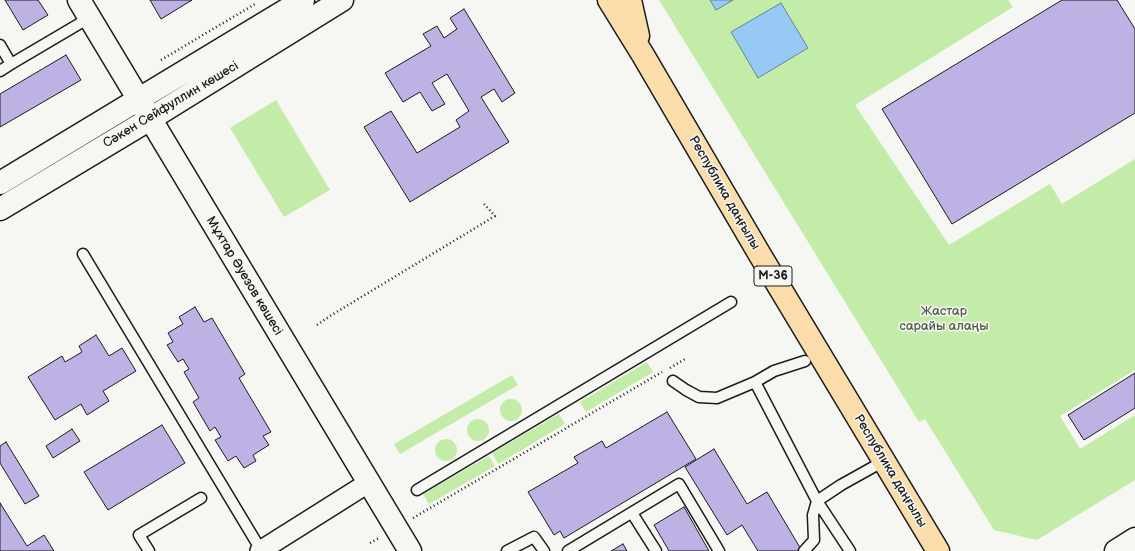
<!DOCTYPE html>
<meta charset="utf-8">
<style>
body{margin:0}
canvas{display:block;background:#f6f6f2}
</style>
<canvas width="1135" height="551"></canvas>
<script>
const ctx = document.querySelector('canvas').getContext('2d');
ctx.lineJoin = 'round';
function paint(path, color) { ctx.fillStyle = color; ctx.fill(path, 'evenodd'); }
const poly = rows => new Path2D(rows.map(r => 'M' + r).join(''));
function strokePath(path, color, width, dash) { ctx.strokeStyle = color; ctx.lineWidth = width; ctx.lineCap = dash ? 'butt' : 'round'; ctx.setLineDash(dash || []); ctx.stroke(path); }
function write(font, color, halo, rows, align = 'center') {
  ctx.font = font + ' "Balsamiq Sans",sans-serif'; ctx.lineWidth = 3; ctx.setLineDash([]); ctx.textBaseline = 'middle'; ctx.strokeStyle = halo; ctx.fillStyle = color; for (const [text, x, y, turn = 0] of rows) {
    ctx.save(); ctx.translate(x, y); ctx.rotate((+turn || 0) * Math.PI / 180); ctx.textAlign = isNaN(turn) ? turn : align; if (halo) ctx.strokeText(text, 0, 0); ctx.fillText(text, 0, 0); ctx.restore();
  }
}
const green = poly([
 [659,0,1008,0,1013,7,855,105,949,245,1050,184,1062,204,1135,159,1135,370,1060,416,1080,449,1135,415,1135,480,1037,540,994,530,925,419,919,422],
 [276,100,330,190,284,217,230,128],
 [647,362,653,372,586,412,580,402],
 [512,375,518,385,400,454,394,444],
 '500 410a11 11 0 1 1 22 0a11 11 0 1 1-22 0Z',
 [559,414,565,424,498,464,492,453],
 '467 430a11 11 0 1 1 22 0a11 11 0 1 1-22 0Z',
 '435 450a11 11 0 1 1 22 0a11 11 0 1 1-22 0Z',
 [489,456,495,466,429,504,423,494]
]);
const water = poly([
 [710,0,733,0,716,10,710,0],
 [781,3,808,48,758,78,731,32,781,3]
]);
const building = poly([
 [5,0,38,0,48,15,23,30,5,0],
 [150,0,192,0,161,19,150,0],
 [1062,0,1117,0,1135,29,1135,113,952,224,882,109,1062,0],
 [464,9,515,93,502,102,494,89,481,97,509,142,410,202,364,127,391,111,417,153,460,127,456,120,469,111,447,74,432,83,445,104,432,111,420,92,403,102,385,73,431,46,423,34,437,26,444,38,457,29,450,18,464,9],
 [66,55,81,80,0,127,0,94,66,55],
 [195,307,204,322,212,318,245,374,239,378,271,432,263,436,269,445,253,455,256,461,244,468,236,456,228,461,215,440,221,437,215,427,210,431,193,402,199,398,184,372,189,369,183,359,178,362,167,345,173,342,168,333,183,324,179,317,195,307],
 [96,335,109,356,122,348,136,371,103,391,109,401,87,415,81,404,55,420,28,377,62,356,65,362,82,352,79,346,96,335],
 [1135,373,1135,408,1084,440,1068,415,1135,373],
 [667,412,696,459,564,538,560,531,554,535,528,492,578,463,574,457,602,441,606,448,667,412],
 [162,425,185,463,108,510,84,472,162,425],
 [72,429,80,441,53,458,46,446,72,429],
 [6,442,39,496,25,504,0,463,0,446,6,442],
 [714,449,747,504,767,492,802,551,758,551,742,525,727,535,685,467,714,449],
 [0,503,27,546,44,535,54,551,0,551,0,503],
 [684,507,709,551,669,551,654,525,684,507],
 [623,544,627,551,611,551,623,544]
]);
const path = poly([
 [161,60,255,4],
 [317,325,330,316,495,216,484,204],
 [670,368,685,359],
 [413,518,662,372],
 [370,543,379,538]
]);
const service = poly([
 [0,45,11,64,0,71],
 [11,64,89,18],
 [83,254,261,550],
 [673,381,686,390,699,397,717,398,755,382],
 [417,490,731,302],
 [632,513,656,551],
 [149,551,139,535,201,498],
 [507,551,534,537,544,551],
 [568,551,679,484,719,551],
 [804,551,814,540,813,515,817,501,755,382,774,371,805,361],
 [850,551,817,501,841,485,884,461]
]);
const minor = poly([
 [260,551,368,483]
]);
const tertiary = poly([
 [79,0,410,551],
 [1116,551,1135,539]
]);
const secondary = poly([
 [0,183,303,0],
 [0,209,150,119,342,0]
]);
const primary = poly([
 [609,0,643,55,760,255,938,551],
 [630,0,638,36]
]);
const shields = [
 [773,276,38]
];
const shieldNames = [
 ["M-36",773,276]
];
const streetNames = [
 ["Сәкен Сейфуллин көшесі",171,105,-31],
 ["Республика даңғылы",724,193,60],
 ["Мұхтар Әуезов көшесі",244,276,59],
 ["Республика даңғылы",890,471,59]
];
const parkNames = [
 ["Жастар",944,312],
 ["сарайы алаңы",944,327]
];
paint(green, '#c2eca7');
paint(water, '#96c9f3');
strokePath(water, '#65849d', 1);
paint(building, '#bdb2e3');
strokePath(building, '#1c1c1c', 1);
strokePath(service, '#1c1c1c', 13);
strokePath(minor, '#1c1c1c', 22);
strokePath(tertiary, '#1c1c1c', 25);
strokePath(secondary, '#1c1c1c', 25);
strokePath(primary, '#1c1c1c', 25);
strokePath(path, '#1c1c1c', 2.5, [1, 3]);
strokePath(service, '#f6f6f2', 10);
strokePath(minor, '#f6f6f2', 19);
strokePath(tertiary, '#f6f6f2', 22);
strokePath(secondary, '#f6f6f2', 22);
strokePath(primary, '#fbddab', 22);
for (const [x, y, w] of shields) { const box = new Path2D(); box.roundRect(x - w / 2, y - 10, w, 20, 3); ctx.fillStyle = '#f6f6f2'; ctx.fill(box); strokePath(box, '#1c1c1c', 1); }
write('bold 12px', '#1c1c1c', null, shieldNames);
write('13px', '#1c1c1c', '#f6f6f2', streetNames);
write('13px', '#4e5a46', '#f6f6f2', parkNames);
</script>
